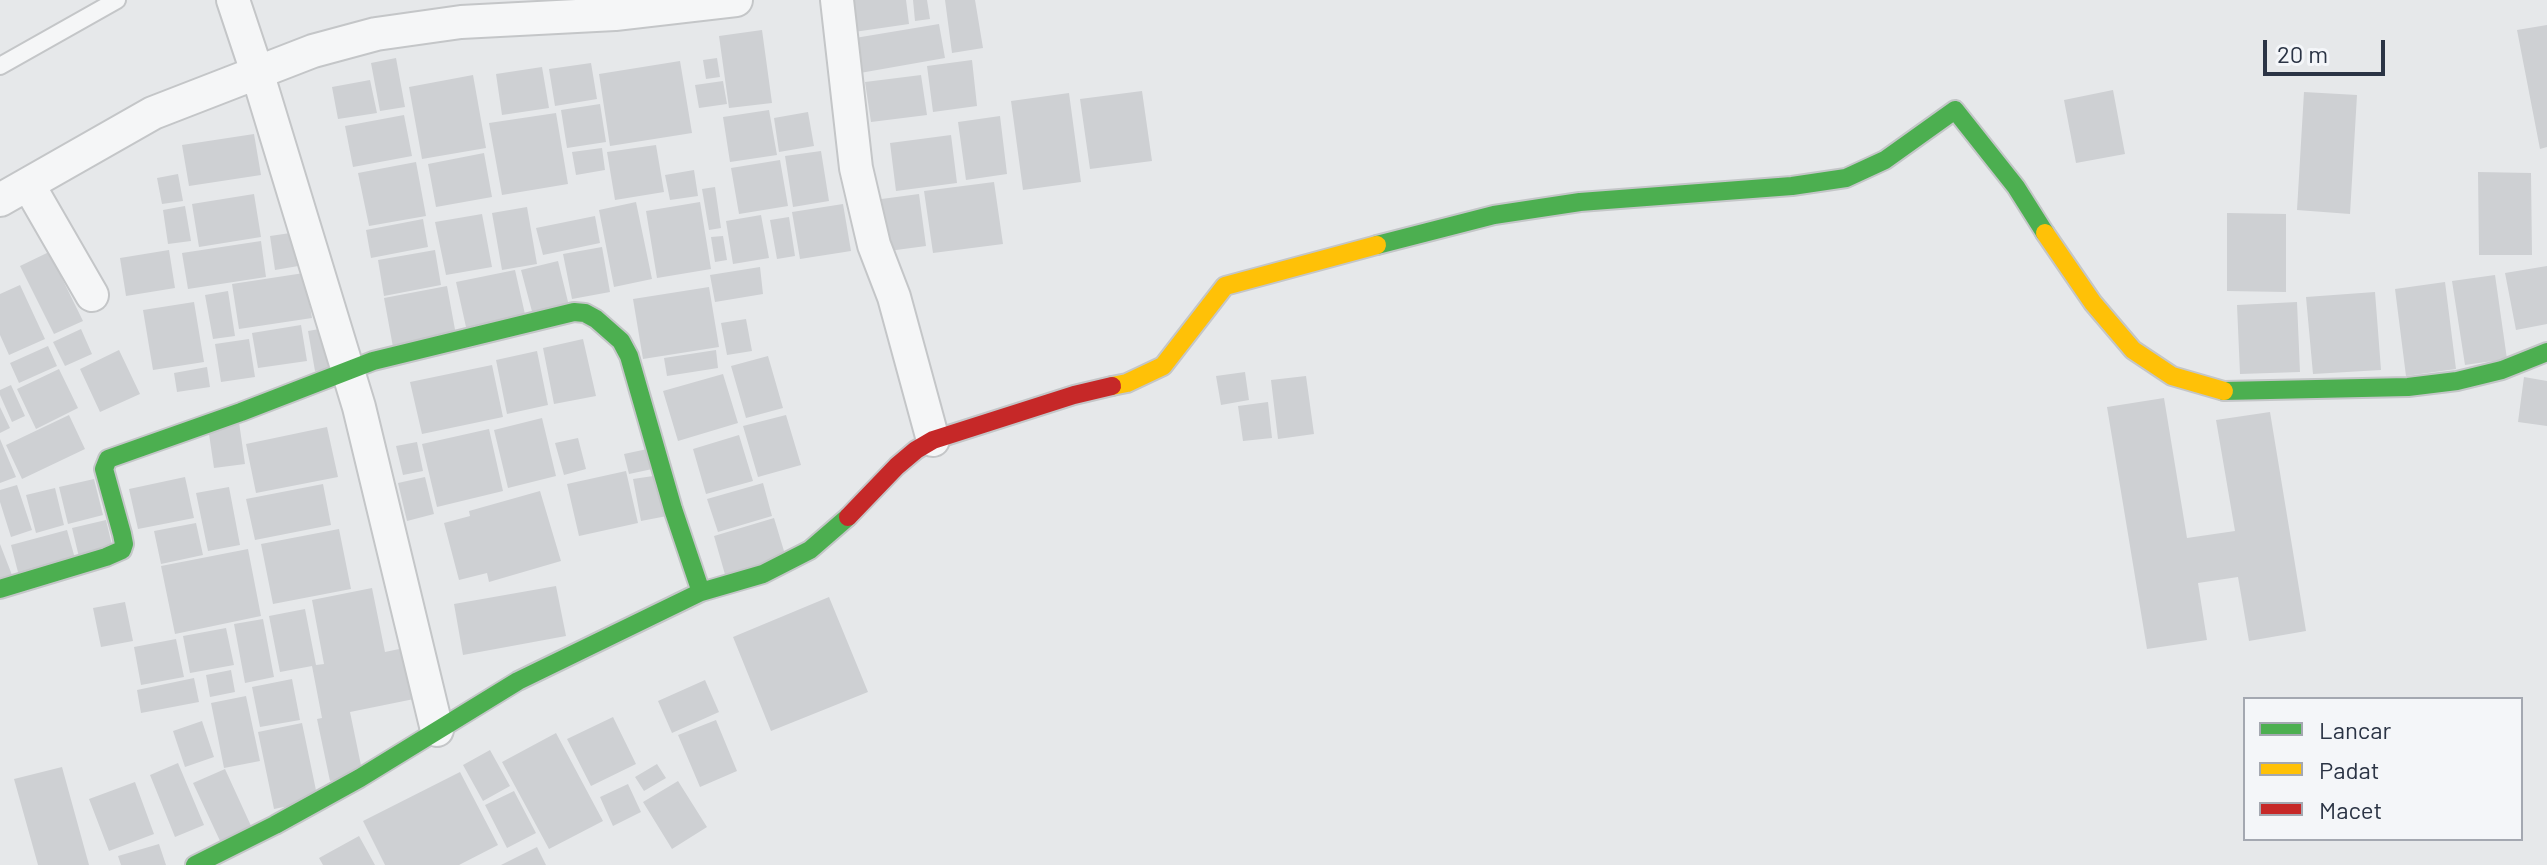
<!DOCTYPE html>
<style>
body{margin:0}
#map{position:relative;width:2547px;height:865px;overflow:hidden;background:#e6e8ea;font-family:Barlow,sans-serif}
canvas{display:block}
.legend{position:absolute;left:2243px;top:697px;width:280px;height:144px;box-sizing:border-box;background:#f4f6f9;border:2px solid #a4a8b1;margin:0;padding:10px 14px;list-style:none;font-size:24px;color:#2b3445}
.legend li{display:flex;align-items:center;gap:16px;height:40px}
.legend b{width:40px;border:2px solid #a4a8b1}
.scale{position:absolute;left:2263px;top:40px;width:122px;height:36px;box-sizing:border-box;border:4px solid #2b3445;border-top:0;padding-left:10px;font-size:24px;line-height:28px;white-space:nowrap;color:#2b3445;-webkit-text-stroke:6px #f4f6f9;paint-order:stroke}
</style>
<div id="map">
<canvas width="2547" height="865"></canvas>
<ul class="legend">
<li><b style="height:10px;background:#4caf50"></b>Lancar</li>
<li><b style="height:10px;background:#ffc107"></b>Padat</li>
<li><b style="height:10px;background:#c62828"></b>Macet</li>
</ul>
<div class="scale">20 m</div>
</div>
<script>
const ctx = document.querySelector('canvas').getContext('2d');
ctx.lineJoin = 'round';
function paint(path, color) { ctx.fillStyle = color; ctx.fill(path, 'evenodd'); }
const poly = rows => new Path2D(rows.map(r => 'M' + r).join(''));
function strokePath(path, color, width, dash) { ctx.strokeStyle = color; ctx.lineWidth = width; ctx.lineCap = dash ? 'butt' : 'round'; ctx.setLineDash(dash || []); ctx.stroke(path); }
const building = poly([
 [850,0,906,0,909,24,854,32],
 [913,0,927,0,930,19,915,21],
 [945,0,975,0,983,48,952,53],
 [939,24,945,58,860,73,855,38],
 [2547,25,2547,147,2540,149,2517,30],
 [762,30,772,103,729,108,719,36],
 [396,58,405,107,380,111,371,63],
 [717,58,720,77,706,79,703,60],
 [972,60,977,106,933,112,927,66],
 [680,61,692,133,610,146,599,74],
 [591,63,597,99,555,106,549,69],
 [542,67,549,108,502,115,496,74],
 [473,75,486,148,422,159,409,87],
 [921,75,927,115,871,122,865,82],
 [370,80,377,113,338,119,332,87],
 [723,81,727,104,699,108,695,85],
 [2113,90,2125,154,2076,163,2064,100],
 [1142,91,1152,161,1090,169,1080,99],
 [2304,92,2357,95,2350,214,2297,210],
 [1069,93,1081,182,1023,190,1011,101],
 [600,104,606,142,567,148,561,110],
 [769,110,777,155,730,162,723,117],
 [808,112,814,146,779,152,774,118],
 [556,113,568,184,502,195,489,123],
 [404,115,412,156,353,167,345,126],
 [1000,116,1007,174,966,180,958,122],
 [254,134,261,175,189,186,182,145],
 [951,135,957,183,896,191,890,143],
 [656,145,664,192,615,200,607,152],
 [602,148,605,170,576,175,572,152],
 [821,151,829,201,793,207,785,156],
 [484,153,492,197,436,207,428,164],
 [780,160,788,206,739,214,731,168],
 [416,162,426,216,369,226,358,173],
 [694,170,698,196,670,200,665,175],
 [2478,172,2531,173,2532,255,2479,255],
 [178,174,183,201,162,204,157,178],
 [994,182,1003,244,933,253,924,191],
 [715,187,721,228,709,230,702,189],
 [254,194,261,237,199,247,192,204],
 [919,194,926,246,881,252,874,200],
 [636,202,652,279,614,287,599,210],
 [700,202,711,269,657,278,646,211],
 [843,204,851,251,800,259,792,212],
 [185,206,191,241,168,244,163,210],
 [527,207,537,264,502,270,492,213],
 [2227,213,2286,214,2286,292,2227,291],
 [482,214,492,267,446,275,435,222],
 [761,215,769,258,733,264,726,221],
 [595,216,600,243,543,255,536,228],
 [789,217,795,256,777,259,770,220],
 [423,219,428,247,371,258,366,230],
 [304,231,310,264,275,270,270,236],
 [723,236,727,260,715,262,711,237],
 [261,241,266,277,188,289,182,253],
 [602,247,610,292,572,299,563,254],
 [169,250,175,288,126,296,120,258],
 [435,250,441,285,384,296,378,260],
 [49,252,83,321,54,334,20,266],
 [558,261,570,310,534,319,521,270],
 [2547,266,2547,324,2516,330,2505,273],
 [760,267,763,294,715,302,710,275],
 [515,270,527,323,468,336,456,282],
 [304,273,312,318,239,329,232,284],
 [2495,275,2507,359,2465,365,2452,281],
 [2445,282,2456,369,2406,376,2395,289],
 [20,285,45,339,9,355,0,335,0,294],
 [447,286,456,335,393,347,384,298],
 [709,287,719,347,643,359,633,299],
 [228,291,235,336,213,339,205,295],
 [2375,292,2381,370,2313,374,2306,297],
 [194,302,204,362,153,370,143,310],
 [2297,302,2300,372,2240,374,2237,305],
 [746,319,752,351,727,355,721,323],
 [301,325,307,361,258,368,252,333],
 [331,327,338,368,315,371,308,331],
 [81,329,92,354,65,366,53,342],
 [249,339,255,377,221,382,215,344],
 [583,339,596,396,554,404,543,348],
 [48,346,57,366,19,383,10,363],
 [119,350,140,394,100,412,80,369],
 [716,350,718,368,667,376,664,358],
 [537,351,548,405,507,414,496,360],
 [768,356,783,408,746,418,731,366],
 [492,365,503,417,422,434,410,382],
 [207,367,210,387,177,392,174,373],
 [59,369,78,408,36,429,17,389],
 [1245,372,1249,400,1221,405,1216,376],
 [723,374,738,423,678,441,663,391],
 [1306,376,1314,434,1278,439,1271,380],
 [2524,377,2547,381,2547,426,2518,422],
 [11,385,25,416,12,422,0,395,0,390],
 [2164,398,2187,538,2235,531,2216,420,2270,412,2306,631,2249,641,2238,577,2198,583,2207,640,2147,649,2107,407],
 [1268,402,1272,438,1243,441,1238,406],
 [0,407,10,428,0,433],
 [69,415,85,449,22,479,6,445],
 [786,415,801,465,758,477,743,426],
 [542,418,556,476,508,488,494,430],
 [239,422,245,464,214,468,208,427],
 [327,427,338,477,256,493,246,444],
 [489,429,503,491,437,507,422,444],
 [739,435,753,481,706,494,693,449],
 [578,438,586,469,564,475,555,443],
 [0,439,16,477,0,483],
 [417,442,423,471,403,475,396,446],
 [652,448,657,468,629,474,624,454],
 [626,471,638,523,579,536,567,484],
 [660,475,667,516,641,521,633,479],
 [185,477,194,518,138,529,129,489],
 [425,477,434,514,407,521,398,483],
 [94,479,103,515,68,524,59,487],
 [763,483,772,516,718,532,707,499],
 [323,484,331,525,255,540,246,499],
 [17,485,32,530,11,537,0,502,0,490],
 [229,487,240,545,208,551,196,493],
 [55,488,64,525,36,533,26,495],
 [540,491,561,561,489,582,487,573,459,580,444,523,470,516,469,511],
 [774,518,787,561,726,578,714,536],
 [106,520,113,549,79,557,72,528],
 [196,523,203,555,161,564,154,531],
 [339,529,351,589,273,604,261,544],
 [67,530,76,562,19,576,11,545],
 [0,544,12,575,0,579],
 [248,549,261,616,175,634,161,566],
 [556,586,566,636,463,655,454,604],
 [372,588,385,652,404,648,414,699,350,712,363,775,330,781,317,719,322,718,312,666,280,672,269,616,305,609,316,665,324,664,312,600],
 [829,597,868,692,771,731,733,637],
 [125,602,133,641,101,647,93,608],
 [263,619,274,677,245,683,234,624],
 [226,628,234,665,190,673,183,636],
 [176,639,184,677,141,685,134,647],
 [231,670,235,692,210,697,206,675],
 [194,678,199,702,141,713,137,690],
 [292,679,300,720,260,727,252,687],
 [705,680,719,712,672,733,658,701],
 [246,696,260,761,224,768,211,703],
 [613,717,636,764,591,786,567,739],
 [716,720,737,771,700,787,678,735],
 [202,721,214,757,185,767,173,731],
 [302,723,318,800,274,809,258,732],
 [556,733,603,821,549,849,502,762],
 [490,750,510,786,483,801,463,765],
 [178,763,204,825,175,837,150,775],
 [657,764,666,778,644,791,635,777],
 [62,767,89,865,38,865,14,779],
 [225,769,252,828,221,843,193,783],
 [460,772,498,845,459,865,385,865,363,821],
 [678,781,707,827,672,849,643,802],
 [135,782,154,834,109,851,89,799],
 [628,784,641,812,613,826,600,797],
 [514,791,536,833,507,848,485,805],
 [359,836,375,865,323,865,319,858],
 [159,844,166,865,121,865,118,856],
 [537,847,546,865,501,865]
]);
const lane = poly([
 [0,66,117,0]
]);
const street = poly([
 [233,0,257,72,359,407,437,730],
 [837,0,856,168,874,245,894,297,933,440],
 [28,184,92,295],
 [0,200,153,113,313,51,376,34,461,22,615,14,736,0]
]);
const fast = poly([
 [1377,245,1494,215,1580,202,1792,186,1846,178,1885,160,1955,110,2016,187,2045,233],
 [2224,391,2408,387,2457,381,2502,370,2547,352],
 [0,589,106,557,122,550,124,544,122,534,104,469,108,459,241,412,373,361,574,312,585,313,596,319,621,341,629,356,673,509,701,592],
 [195,865,275,825,360,778,518,681,701,592,763,574,810,550,848,517]
]);
const slow = poly([
 [2045,233,2093,303,2133,350,2172,376,2224,391],
 [1112,386,1127,383,1163,366,1225,286,1377,245]
]);
const jam = poly([
 [848,517,897,466,916,450,933,440,1074,395,1112,386]
]);
paint(building, '#ced0d3');
strokePath(lane, '#c4c6c8', 20);
strokePath(street, '#c4c6c8', 36);
strokePath(fast, '#c4c6c8', 22);
strokePath(slow, '#c4c6c8', 22);
strokePath(jam, '#c4c6c8', 22);
strokePath(lane, '#f5f6f7', 16);
strokePath(street, '#f5f6f7', 32);
strokePath(fast, '#4caf50', 18);
strokePath(slow, '#ffc107', 18);
strokePath(jam, '#c62828', 18);
</script>
